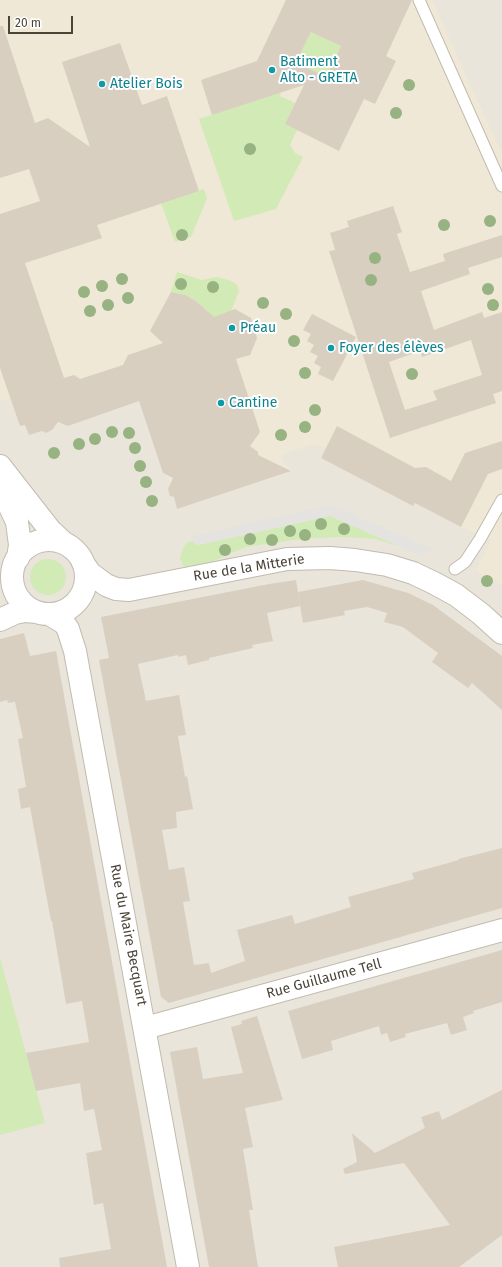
<!DOCTYPE html>
<meta charset="utf-8">
<style>
body{margin:0}
#map{position:relative;width:502px;height:1267px;overflow:hidden;background:#f6f3ec;font-family:"Fira Sans",sans-serif}
canvas{display:block}
.scale{position:absolute;left:8px;top:16px;width:65px;height:18px;box-sizing:border-box;border:2px solid #4b4439;border-top:0;padding-left:5px;font-size:12px;line-height:14px;white-space:nowrap;color:#4b4439;-webkit-text-stroke:3px #fff;paint-order:stroke}
</style>
<div id="map">
<canvas width="502" height="1267"></canvas>
<div class="scale">20 m</div>
</div>
<script>
const ctx = document.querySelector('canvas').getContext('2d');
ctx.lineJoin = 'round';
function paint(path, color) { ctx.fillStyle = color; ctx.fill(path, 'evenodd'); }
const poly = rows => new Path2D(rows.map(r => 'M' + r).join(''));
function strokePath(path, color, width, dash) { ctx.strokeStyle = color; ctx.lineWidth = width; ctx.lineCap = dash ? 'butt' : 'round'; ctx.setLineDash(dash || []); ctx.stroke(path); }
function write(font, color, halo, rows, align = 'center') {
  ctx.font = font + ' "Fira Sans",sans-serif'; ctx.lineWidth = 4; ctx.setLineDash([]); ctx.textBaseline = 'middle'; ctx.strokeStyle = halo; ctx.fillStyle = color; for (const [text, x, y, turn = 0] of rows) {
    ctx.save(); ctx.translate(x, y); ctx.rotate((+turn || 0) * Math.PI / 180); ctx.textAlign = isNaN(turn) ? turn : align; if (halo) ctx.strokeText(text, 0, 0); ctx.fillText(text, 0, 0); ctx.restore();
  }
}
const residential = poly([
 [0,0,502,0,502,1267,0,1267]
]);
const education = poly([
 [0,0,432,0,502,154,502,585,476,571,491,540,461,527,415,503,413,506,321,458,325,448,314,444,281,455,282,460,285,464,294,471,177,509,145,404,133,398,63,424,29,435,25,425,20,426,10,398,0,401]
]);
const green = poly([
 [311,32,341,46,326,77,296,62],
 [281,92,280,96,295,103,285,124,297,130,290,145,295,153,303,157,276,209,234,221,199,119],
 [204,189,207,198,191,237,175,242,161,203],
 [177,272,202,280,217,277,231,281,237,285,239,291,231,311,201,345,208,311,196,301,185,295,171,292],
 [330,516,404,548,375,539,343,537,300,539,246,547,211,562,184,567,180,558,182,551,186,543,192,541,198,545],
 '30 577a18 18 0 1 1 36 0a18 18 0 1 1-36 0Z',
 [0,958,45,1123,0,1135]
]);
const parking = poly([
 [331,505,432,549,421,556,330,516,198,545,192,541,191,536]
]);
const building = poly([
 [286,0,412,0,386,56,396,61,375,104,364,99,339,151,285,124,304,85,212,115,201,80,257,61],
 [311,32,341,46,326,77,296,62],
 [0,26,3,26,35,123,48,118,90,147,62,62,120,43,142,105,167,96,199,191,97,225,102,238,25,263,64,378,74,375,80,379,123,365,128,355,163,343,150,331,171,292,185,295,196,301,214,317,235,309,251,318,257,338,250,355,236,359,260,432,250,446,258,452,258,455,291,471,177,509,174,497,170,496,168,489,173,478,163,473,139,401,68,426,58,422,52,430,46,433,42,431,29,435,25,425,20,426,0,368,0,214,40,201,29,169,0,178],
 [393,206,402,232,397,234,410,272,445,261,443,254,502,235,502,257,468,268,470,274,421,291,434,330,482,312,484,318,502,312,502,391,493,394,496,403,390,438,329,251,335,250,330,233,349,227,347,221],
 [471,340,482,375,433,391,437,400,405,410,389,362,420,351,422,357],
 [312,314,356,337,333,381,318,374,321,367,314,363,318,356,310,352,314,345,307,341,311,334,303,330],
 [337,426,415,468,426,467,451,481,465,453,502,441,502,469,488,474,461,527,415,503,413,506,321,458],
 [296,580,300,606,267,613,273,641,252,645,253,648,209,658,209,660,188,665,186,655,178,657,178,655,138,664,146,701,179,695,186,735,178,736,185,777,187,776,193,809,176,812,177,828,162,830,169,870,184,867,190,901,183,902,194,965,209,963,211,973,245,961,237,930,292,915,295,924,351,907,348,897,414,879,412,873,459,860,458,859,502,848,502,908,169,1003,161,997,99,660,109,658,101,617,269,584],
 [363,580,408,593,433,605,502,656,502,710,472,683,468,688,432,662,438,653,403,627,384,622,387,613,367,607,344,611,345,615,303,623,298,592],
 [24,633,30,656,56,651,167,1267,60,1267,59,1258,111,1249,103,1203,94,1205,86,1153,102,1150,94,1109,84,1111,80,1083,36,1091,26,1053,89,1042,82,1001,66,1004,52,921,51,921,30,807,21,809,18,789,26,787,18,739,23,738,15,702,8,703,7,700,0,702,0,639],
 [502,950,502,1002,473,1011,474,1013,463,1017,467,1030,451,1035,447,1023,405,1034,406,1037,390,1042,387,1033,381,1035,379,1026,331,1041,333,1050,302,1059,288,1011],
 [257,1016,283,1100,245,1108,253,1147,243,1149,253,1210,249,1210,258,1267,209,1267,170,1052,197,1047,203,1079,243,1073,231,1027,242,1024,241,1021],
 [502,1090,502,1235,459,1267,338,1267,334,1247,450,1225,404,1163,345,1174,343,1169,357,1162,352,1133,375,1153,425,1128,421,1117,439,1111,442,1120]
]);
const service = poly([
 [419,0,502,186],
 [455,569,465,562,480,539,502,500]
]);
const minor = poly([
 [0,466,50,530,64,543],
 [0,486,17,522,20,545,18,558],
 '12 577a37 37 0 1 1 74 0a37 37 0 1 1-74 0Z',
 [83,563,90,573,106,585,116,589,129,590,287,559,330,558,355,560,387,565,413,573,434,583,456,595,481,614,502,633],
 [49,614,64,623,68,629,75,651,188,1267],
 [0,620,15,613,25,611,37,612],
 [145,1028,502,930]
]);
const trees = [
 [409,85],
 [396,113],
 [250,149],
 [490,221],
 [444,225],
 [182,235],
 [375,258],
 [122,279],
 [371,280],
 [181,284],
 [102,286],
 [213,287],
 [488,289],
 [84,292],
 [128,298],
 [263,303],
 [108,305],
 [493,305],
 [90,311],
 [286,314],
 [294,341],
 [305,373],
 [412,374],
 [315,410],
 [305,427],
 [112,432],
 [129,433],
 [281,435],
 [95,439],
 [79,444],
 [135,448],
 [54,453],
 [140,466],
 [146,482],
 [152,501],
 [321,524],
 [344,529],
 [290,531],
 [305,535],
 [250,539],
 [272,540],
 [225,550],
 [487,581]
];
const markers = [
 [272,70,4,"#0f9aa8"],
 [102,84,4,"#0f9aa8"],
 [232,328,4,"#0f9aa8"],
 [331,348,4,"#0f9aa8"],
 [221,403,4,"#0f9aa8"]
];
const cultureNames = [
 ["Batiment",280,62],
 ["Alto - GRETA",280,78],
 ["Atelier Bois",110,84],
 ["Préau",240,328],
 ["Foyer des élèves",339,348],
 ["Cantine",229,403]
];
const streetNames = [
 ["Rue de la Mitterie",249,568,-9],
 ["Rue du Maire Becquart",128,935,79],
 ["Rue Guillaume Tell",324,979,-15]
];
paint(residential, '#eae5da');
paint(education, '#efe8d6');
paint(green, '#d2eab5');
paint(parking, '#e5e3e0');
paint(building, '#d8cfc1');
strokePath(service, '#c2bbae', 13);
strokePath(minor, '#c2bbae', 24);
strokePath(service, '#fff', 11);
strokePath(minor, '#fff', 22);
ctx.fillStyle = '#97b381';
for (const [x, y] of trees) { ctx.beginPath(); ctx.arc(x, y, 6, 0, 2 * Math.PI); ctx.fill(); }
for (const [x, y, r, color] of markers) { const dot = new Path2D(); dot.arc(x, y, r, 0, 2 * Math.PI); ctx.fillStyle = color; ctx.fill(dot); strokePath(dot, '#fff', 1.5); }
write('14px', '#0d838f', '#fff', cultureNames, 'left');
write('14px', '#4b4439', '#fff', streetNames);
</script>
